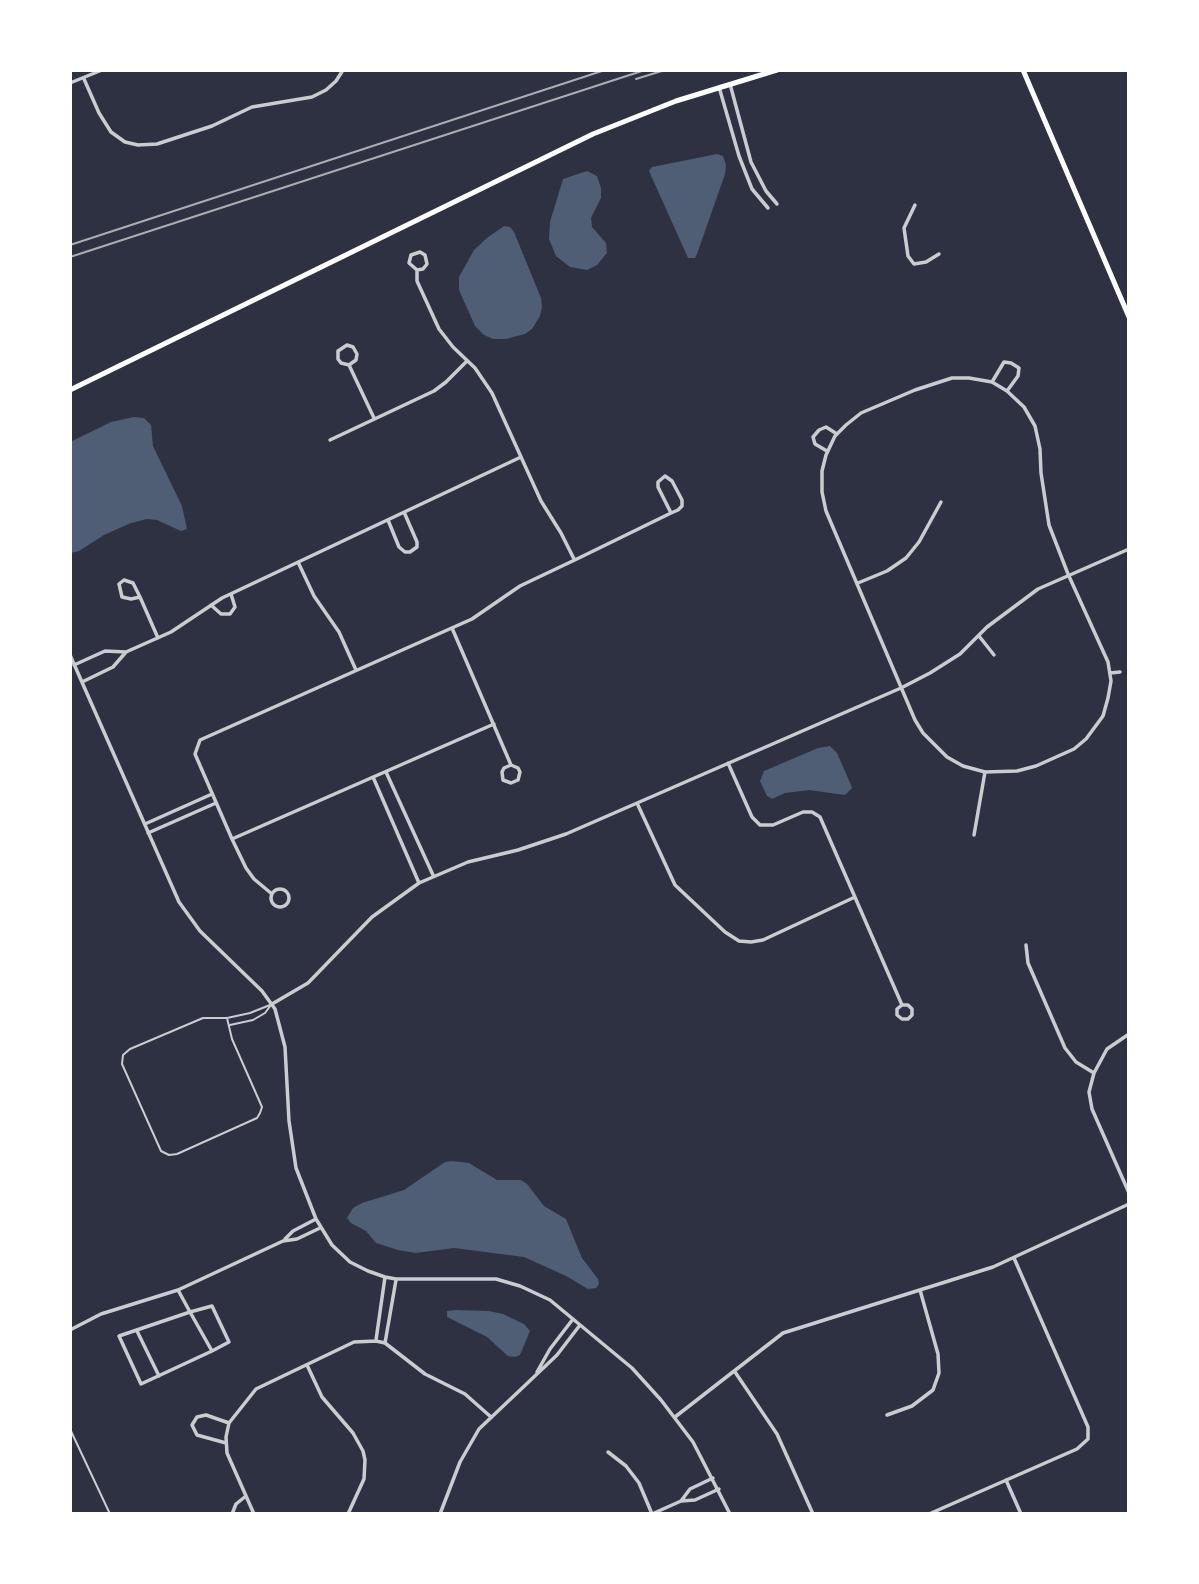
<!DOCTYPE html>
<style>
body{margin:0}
#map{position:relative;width:1199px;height:1584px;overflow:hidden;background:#2d3142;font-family:Barlow,sans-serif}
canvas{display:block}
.frame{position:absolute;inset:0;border:72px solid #fff;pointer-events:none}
</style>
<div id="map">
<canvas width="1199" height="1584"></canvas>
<div class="frame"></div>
</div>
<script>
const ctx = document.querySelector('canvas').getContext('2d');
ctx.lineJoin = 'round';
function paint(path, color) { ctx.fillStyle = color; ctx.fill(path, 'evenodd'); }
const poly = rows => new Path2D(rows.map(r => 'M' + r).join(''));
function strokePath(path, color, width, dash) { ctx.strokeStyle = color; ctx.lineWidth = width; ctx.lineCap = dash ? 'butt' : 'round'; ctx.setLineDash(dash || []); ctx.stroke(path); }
const water = poly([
 [717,154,723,156,726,165,725,174,697,254,695,258,688,258,649,171,652,167],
 [587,171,597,176,601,188,601,198,591,218,592,227,606,243,607,253,597,265,587,270,570,267,556,256,549,239,550,222,563,179],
 [504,226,510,227,514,232,541,298,542,307,540,316,532,329,525,334,506,339,493,339,484,335,475,326,459,290,459,277,474,250,487,238],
 [134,417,144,418,151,425,153,446,182,506,187,529,181,531,157,520,147,519,131,523,104,535,79,551,70,553,70,442,111,422],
 [830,746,837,753,851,785,852,788,845,795,809,790,785,793,772,799,767,796,760,781,764,771,818,748],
 [452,1161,469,1163,497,1180,521,1180,527,1184,544,1206,566,1219,582,1258,598,1279,599,1284,596,1288,588,1289,566,1276,524,1257,454,1248,416,1253,398,1250,376,1243,366,1231,351,1223,347,1218,353,1208,362,1203,404,1190,445,1162],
 [456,1310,489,1311,503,1314,524,1324,530,1331,520,1355,515,1357,508,1356,487,1337,447,1317,447,1311]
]);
const service = poly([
 [227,1018,232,1039,262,1107,260,1113,257,1118,177,1154,169,1155,161,1151,122,1064,123,1055,130,1049,203,1018,227,1018,250,1013,270,1005],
 [230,1025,253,1020,265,1013,271,1005],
 [70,1429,110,1514]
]);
const minor = poly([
 [84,79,99,113,111,132,125,142,138,145,157,144,212,126,252,107,312,97,326,90,336,81,343,70],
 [70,83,102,70],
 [730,84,751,162,766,191,777,204],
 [719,87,739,156,752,189,768,208],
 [915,205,904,228,908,256,914,264,926,262,939,254],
 [417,270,423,269,427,264,425,255,420,252,411,255,409,263,417,270,417,281,439,329,453,347,475,368,492,393,541,501,561,533,574,559],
 [349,365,356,360,357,354,353,347,347,345,338,351,338,359,341,363,349,365,374,418],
 [952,378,969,378,992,382,1007,391,1024,407,1035,426,1040,449,1041,473,1049,525,1068,574,1108,662,1111,681,1108,698,1103,716,1086,739,1074,749,1036,766,1017,771,985,772,963,766,947,757,923,733,915,720,826,511,822,492,822,471,826,455,835,436,846,425,861,413,915,390,952,378],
 [992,382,1004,362,1011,363,1019,368,1018,376,1007,391],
 [330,440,434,391,446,382,467,361],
 [827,451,815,444,813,437,819,430,826,427,837,434],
 [388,520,399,547,405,552,410,552,417,547,417,542,404,512],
 [298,562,314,596,339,632,356,670],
 [858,583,887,571,906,558,919,542,941,502],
 [140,597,131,599,122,597,119,584,124,580,133,583,140,597,158,638],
 [211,605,221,614,230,614,235,607,231,594],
 [452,628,511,765,518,768,520,772,518,780,511,783,503,780,502,772,504,768,511,765],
 [979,636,994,655],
 [126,652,171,632,222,598,521,457],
 [70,655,179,902,200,931,262,991,275,1009,285,1047,289,1121,296,1168,316,1219,332,1245,350,1262,368,1271,385,1277,396,1279,496,1279,520,1286,550,1300,632,1368,661,1400,693,1442,730,1514],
 [74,665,105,651,126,652,113,667,82,682],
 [1110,673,1120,672],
 [728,763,752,817,760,825,773,825,803,812,812,812,820,817,902,1005,908,1005,912,1009,912,1015,908,1019,902,1019,897,1015,897,1009,902,1005],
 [386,772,433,875],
 [373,777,419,883],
 [637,803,675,885,725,932,739,941,751,942,763,940,855,897],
 [145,824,212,794],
 [148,833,216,803],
 [974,835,985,772],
 [232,839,494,724],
 '271 898a9 9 0 1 1 18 0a9 9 0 1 1-18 0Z',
 [272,894,254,879,246,868,232,839,195,754,200,740,472,619,520,586,581,557,671,513,678,510,682,506,682,500,672,481,665,476,658,482,658,487,671,513],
 [1026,945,1028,963,1065,1048,1076,1062,1094,1073],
 [272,1004,308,983,372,917,419,883,468,862,518,850,566,834,901,688,930,673,960,654,987,627,1038,589,1129,549],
 [1129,1034,1107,1049,1094,1073,1089,1092,1092,1109,1129,1193],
 [285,1239,293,1231,316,1219],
 [178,1290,190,1312,212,1351,141,1384,119,1336,190,1312,212,1306,229,1342,212,1351],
 [70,1330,101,1314,178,1290,283,1241,297,1239,320,1228],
 [137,1331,159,1376],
 [376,1340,385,1277],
 [385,1343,396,1280],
 [307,1365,322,1397,353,1433,363,1451,365,1460,364,1479,348,1514],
 [537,1372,550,1349,573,1319],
 [735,1372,777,1434,813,1514],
 [887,1415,912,1406,933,1390,939,1373,938,1354,920,1290],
 [675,1417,783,1333,993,1267,1129,1204],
 [226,1443,197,1435,192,1425,197,1417,206,1415,229,1423],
 [608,1452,626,1466,639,1483,652,1514],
 [1006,1480,1021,1514],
 [681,1501,690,1489,713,1478],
 [232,1514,236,1504,246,1496],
 [254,1514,227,1453,226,1437,229,1423,256,1389,354,1342,376,1341,385,1343,425,1374,465,1394,491,1417],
 [440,1514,460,1462,479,1429,557,1355,580,1325],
 [652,1514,681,1501,695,1500,719,1489],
 [929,1514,1077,1449,1088,1439,1088,1427,1014,1258]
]);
const secondary = poly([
 [1023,70,1129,317],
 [70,390,593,134,676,101,777,70]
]);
const rail = poly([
 [636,79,665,70],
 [70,245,605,70],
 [70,257,645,70]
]);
paint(water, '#4f5d75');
strokePath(service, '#caccd0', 2);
strokePath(minor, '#caccd0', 3.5);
strokePath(secondary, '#fff', 5);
strokePath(rail, '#abadb3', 2);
</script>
